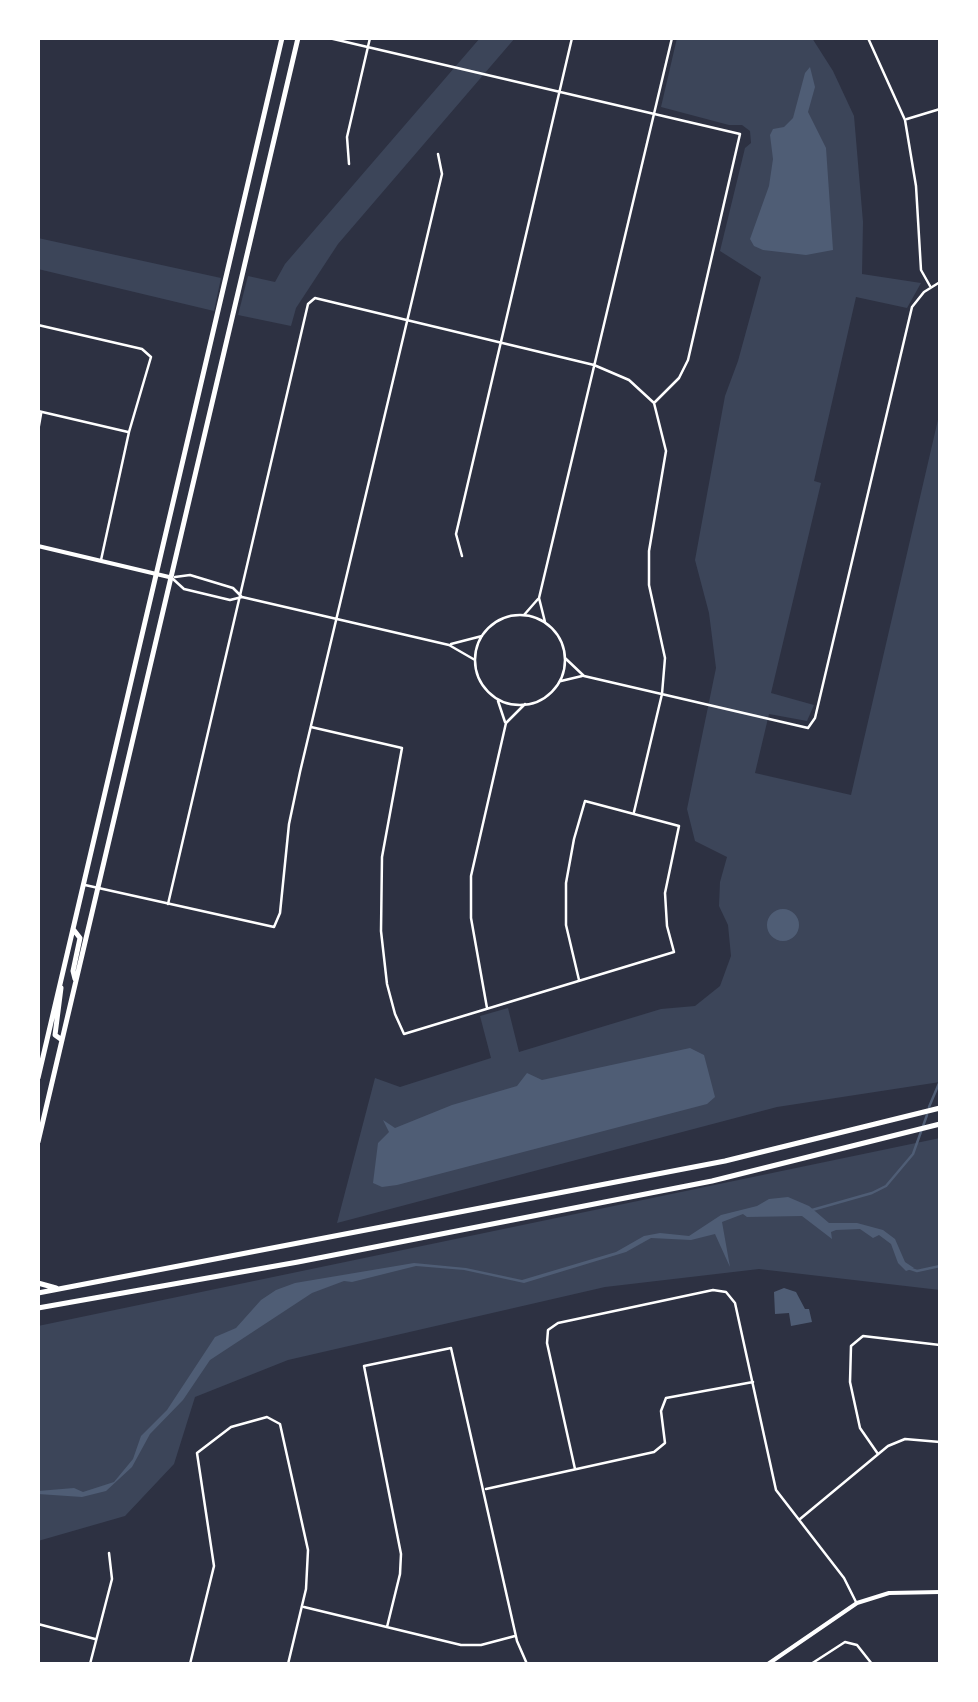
<!DOCTYPE html>
<style>
body{margin:0}
#map{position:relative;width:978px;height:1702px;overflow:hidden;background:#2d3142;font-family:Rubik,sans-serif}
canvas{display:block}
.frame{position:absolute;inset:0;border:40px solid #fff;pointer-events:none}
</style>
<div id="map">
<canvas width="978" height="1702"></canvas>
<div class="frame"></div>
</div>
<script>
const ctx = document.querySelector('canvas').getContext('2d');
ctx.lineJoin = 'round';
function paint(path, color) { ctx.fillStyle = color; ctx.fill(path, 'evenodd'); }
const poly = rows => new Path2D(rows.map(r => 'M' + r).join(''));
function strokePath(path, color, width, dash) { ctx.strokeStyle = color; ctx.lineWidth = width; ctx.lineCap = dash ? 'butt' : 'round'; ctx.setLineDash(dash || []); ctx.stroke(path); }
const green = poly([
 [480,38,515,38,338,244,296,308,291,326,238,315,248,276,275,282,285,264],
 [677,38,812,38,833,71,854,116,863,222,862,274,921,283,907,308,856,297,814,481,821,483,771,693,814,705,807,721,769,714,755,773,851,795,940,411,940,1082,777,1107,337,1223,375,1078,400,1087,491,1058,480,1016,508,1008,519,1052,661,1009,695,1006,720,986,731,956,728,925,719,906,720,882,727,857,695,841,687,809,716,668,709,613,695,560,725,396,738,361,761,277,720,251,745,148,751,143,750,131,742,125,729,125,661,107],
 [38,238,221,278,214,311,38,269],
 [940,1138,940,1290,759,1269,605,1287,288,1360,195,1397,174,1464,125,1516,38,1541,38,1326]
]);
const water = poly([
 [810,67,815,87,808,112,826,148,833,250,806,255,763,250,754,246,750,239,769,186,773,159,770,135,773,129,784,127,793,118,805,73],
 '767 925a16 16 0 1 1 32 0a16 16 0 1 1-32 0Z',
 [690,1048,704,1055,715,1097,707,1104,397,1185,382,1187,373,1183,378,1143,389,1132,383,1120,395,1128,452,1105,517,1086,527,1073,542,1080],
 [788,1197,809,1206,829,1223,857,1223,883,1230,895,1239,905,1262,914,1268,906,1271,898,1263,891,1244,879,1235,873,1238,860,1229,836,1230,831,1232,832,1239,802,1216,747,1217,743,1214,722,1222,730,1267,715,1234,691,1240,651,1238,626,1252,524,1283,464,1270,416,1266,352,1282,344,1281,312,1293,210,1360,183,1400,150,1434,132,1467,106,1491,82,1497,38,1494,38,1491,74,1488,83,1492,114,1482,133,1459,141,1436,167,1410,215,1337,236,1328,261,1300,276,1290,295,1283,414,1263,466,1268,522,1280,616,1252,644,1236,660,1233,689,1236,721,1215,757,1206,769,1199],
 [784,1288,796,1292,805,1309,809,1309,812,1322,791,1326,789,1313,775,1314,774,1292]
]);
const stream = poly([
 [929,1107,940,1081],
 [812,1210,872,1193,886,1186,913,1154,927,1115],
 [908,1268,917,1271,940,1266]
]);
const minor = poly([
 [329,38,740,134,688,360,679,378,655,402],
 [868,38,905,120,916,186,921,270,930,286],
 [907,119,940,109],
 [349,164,347,137,370,38],
 [38,325,142,349,151,357,129,432,101,560],
 [38,411,128,432],
 [38,431,41,414],
 [462,556,456,534,572,38],
 [175,577,190,575,233,588,241,596],
 [173,579,184,589,230,600,242,597,449,645,475,660],
 [524,615,538,599],
 '475 660a45 45 0 1 1 90 0a45 45 0 1 1-90 0Z',
 [545,622,539,598,672,38],
 [451,644,482,636],
 [565,658,584,676,808,728,815,718,912,307,924,292,940,282],
 [561,681,582,676],
 [498,701,505,722],
 [311,727,402,748,382,857,381,931,387,984,395,1014,404,1034,674,952,667,926,665,893,679,826,585,801,574,839,566,883,566,925,579,980],
 [85,885,274,927,280,913,289,824,300,772,442,174,438,154],
 [168,904,308,304,315,298,594,365,629,380,654,403,666,451,649,551,649,585,665,658,662,694,634,812],
 [487,1008,471,918,471,876,506,723,525,704],
 [878,1454,860,1428,850,1382,851,1346,863,1336,940,1345],
 [575,1469,547,1343,548,1330,558,1323,713,1290,726,1292,735,1303,776,1490,844,1578,856,1602],
 [486,1489,654,1452,665,1443,661,1411,666,1398,753,1382],
 [800,1519,888,1446,905,1439,940,1442],
 [304,1607,461,1645,481,1645,515,1636],
 [38,1624,95,1639],
 [387,1627,400,1574,401,1554,364,1366,451,1348,517,1641,527,1664],
 [90,1664,112,1579,109,1553],
 [190,1664,214,1566,197,1453,231,1427,267,1417,280,1424,308,1550,306,1589,288,1664],
 [811,1664,845,1642,857,1645,872,1664]
]);
const tertiary = poly([
 [38,546,169,577],
 [768,1664,857,1603,889,1593,940,1592]
]);
const secondary = poly([
 [73,929,80,938,73,971,75,979],
 [61,988,55,1035,62,1040],
 [38,1078,282,38],
 [38,1142,298,38],
 [38,1283,56,1288],
 [38,1293,725,1161,940,1108],
 [38,1308,298,1262,712,1181,940,1124]
]);
paint(green, '#3c4559');
paint(water, '#4f5d75');
strokePath(stream, '#4f5d75', 2.5);
strokePath(minor, '#fff', 2.5);
strokePath(tertiary, '#fff', 4);
strokePath(secondary, '#fff', 5);
</script>
